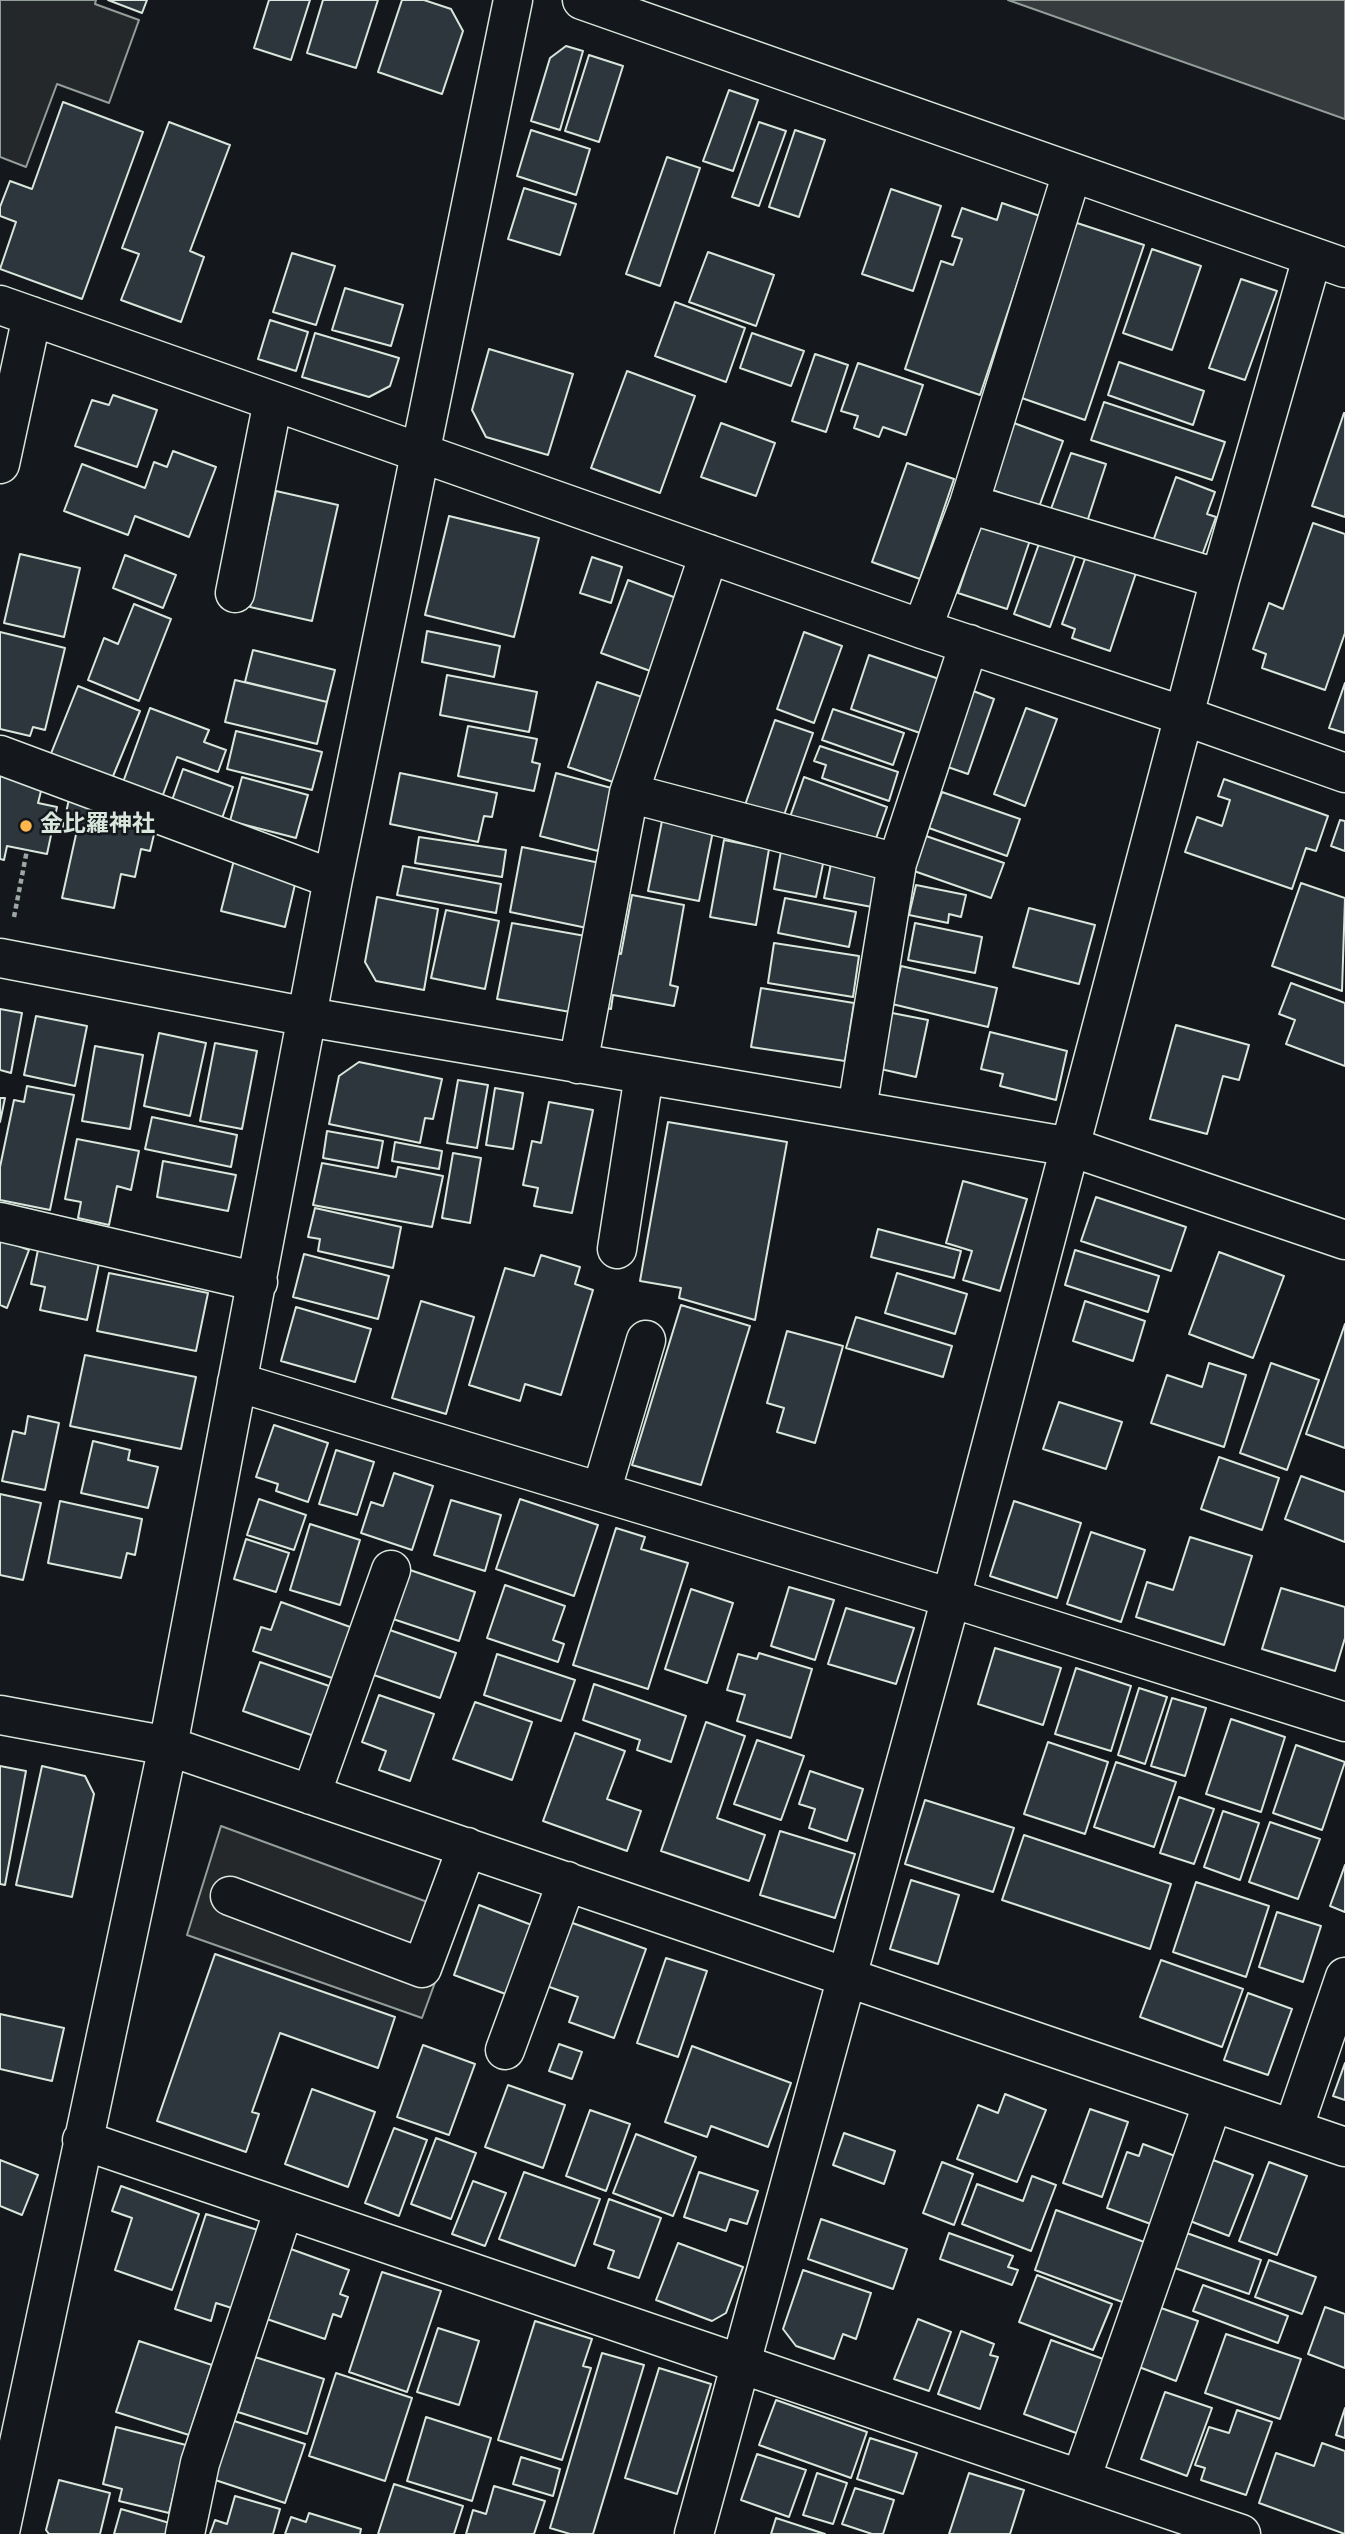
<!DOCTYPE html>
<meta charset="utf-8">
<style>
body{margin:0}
canvas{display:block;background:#14181c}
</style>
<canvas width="1345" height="2534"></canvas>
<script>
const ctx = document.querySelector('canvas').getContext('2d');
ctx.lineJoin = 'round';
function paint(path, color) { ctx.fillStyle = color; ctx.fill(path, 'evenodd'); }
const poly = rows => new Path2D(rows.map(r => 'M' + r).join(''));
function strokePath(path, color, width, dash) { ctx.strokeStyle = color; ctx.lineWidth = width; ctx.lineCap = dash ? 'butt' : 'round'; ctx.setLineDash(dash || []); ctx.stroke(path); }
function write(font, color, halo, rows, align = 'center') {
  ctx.font = font + ' Overpass,"Noto Sans JP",sans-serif'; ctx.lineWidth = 5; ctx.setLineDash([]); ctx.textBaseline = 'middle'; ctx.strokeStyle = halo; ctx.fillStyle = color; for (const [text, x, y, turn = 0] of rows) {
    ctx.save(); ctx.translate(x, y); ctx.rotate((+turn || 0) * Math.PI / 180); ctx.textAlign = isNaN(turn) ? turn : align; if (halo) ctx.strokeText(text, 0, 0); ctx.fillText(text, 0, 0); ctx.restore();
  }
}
const parking = poly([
 [0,0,96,0,95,4,139,20,109,103,57,84,26,167,0,157,0,0],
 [221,1826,460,1914,422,2018,187,1935,221,1826]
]);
const water = poly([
 [1008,0,1345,0,1345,119,1008,0]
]);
const building = poly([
 [108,0,147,0,142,13,108,0],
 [269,0,310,0,291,60,254,48,269,0],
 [323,0,378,0,356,68,307,53,323,0],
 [402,0,424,0,451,9,463,31,442,94,378,72,402,0],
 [566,46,583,51,560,130,531,121,550,58,566,46],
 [589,55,623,66,599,142,565,131,589,55],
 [729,90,758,100,733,171,703,161,729,90],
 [63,102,143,132,82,299,0,269,16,222,0,216,0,207,10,181,32,189,63,102],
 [169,122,230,145,190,251,204,257,181,322,121,300,139,254,122,248,169,122],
 [759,122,786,131,759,206,732,197,759,122],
 [531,130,590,149,576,195,517,176,531,130],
 [795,130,825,140,799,217,769,207,795,130],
 [667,157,700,168,660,286,626,274,667,157],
 [524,188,576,204,560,255,508,239,524,188],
 [891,189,941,206,913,291,862,274,891,189],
 [1002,203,1040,216,980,395,905,369,941,261,953,265,962,239,952,236,962,208,997,220,1002,203],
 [1074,222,1144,245,1085,420,1016,396,1074,222],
 [1152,249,1201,266,1172,350,1123,333,1152,249],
 [708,252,774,275,756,326,689,302,708,252],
 [292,253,335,266,316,325,273,312,292,253],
 [1241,279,1277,291,1245,380,1209,368,1241,279],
 [345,288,403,305,391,346,332,330,345,288],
 [675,302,745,328,726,382,655,356,675,302],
 [270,320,308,332,296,371,258,359,270,320],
 [315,333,399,358,390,386,369,397,302,377,315,333],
 [752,333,804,351,791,386,740,368,752,333],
 [489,349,573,374,548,455,486,437,472,410,489,349],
 [815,354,848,365,826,432,792,421,815,354],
 [1119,362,1204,391,1193,425,1108,395,1119,362],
 [858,363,923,385,906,435,883,427,879,437,854,428,858,416,841,411,858,363],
 [627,371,695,396,660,493,591,468,627,371],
 [113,395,157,410,137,467,75,446,92,400,109,405,113,395],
 [1104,402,1225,442,1212,480,1091,440,1104,402],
 [1344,413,1345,413,1345,517,1312,506,1344,413],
 [1011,422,1063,441,1039,507,987,488,1011,422],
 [721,423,775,443,756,496,701,477,721,423],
 [173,451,216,467,189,537,135,516,128,535,64,511,82,464,145,488,154,462,167,467,173,451],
 [1071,453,1106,464,1087,522,1051,509,1071,453],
 [907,463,954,479,920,579,872,562,907,463],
 [1176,477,1215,492,1207,514,1216,517,1200,561,1152,544,1176,477],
 [276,491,338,505,312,621,250,607,276,491],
 [449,516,539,538,514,637,425,615,449,516],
 [982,521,1031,537,1007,609,958,593,982,521],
 [1313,523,1345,534,1345,633,1325,690,1262,668,1266,654,1253,649,1269,603,1283,609,1313,523],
 [1040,541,1076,554,1050,627,1014,614,1040,541],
 [1087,553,1137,570,1110,651,1072,638,1075,629,1062,624,1087,553],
 [20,554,80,568,64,637,4,623,20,554],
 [125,555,176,575,163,608,113,588,125,555],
 [592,557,622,567,611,603,580,593,592,557],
 [628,580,679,599,653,672,601,653,628,580],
 [134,604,171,619,139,701,88,680,104,638,118,644,134,604],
 [427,631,500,646,494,677,422,662,427,631],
 [0,632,65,648,45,730,33,727,30,736,0,729,0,632],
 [804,632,842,646,814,723,777,709,804,632],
 [253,650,335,670,327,702,245,682,253,650],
 [869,655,939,679,920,733,851,709,869,655],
 [447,675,537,692,529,732,440,715,447,675],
 [235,680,327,702,317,744,225,722,235,680],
 [597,682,645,698,616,783,568,767,597,682],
 [1345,683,1345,733,1329,728,1345,683],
 [78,686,140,711,111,781,50,756,78,686],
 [968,689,994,699,968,774,942,765,968,689],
 [150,708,209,730,204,742,226,750,218,772,177,757,161,800,122,785,150,708],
 [1026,708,1057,719,1025,806,994,794,1026,708],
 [833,709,904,733,893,765,822,740,833,709],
 [775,720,813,733,783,818,745,805,775,720],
 [468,726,537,739,532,762,540,764,534,791,458,776,468,726],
 [236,731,322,752,312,790,227,769,236,731],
 [820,746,898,772,889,801,822,778,826,765,814,761,820,746],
 [0,767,43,783,38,803,57,807,47,854,7,846,4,860,0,859,0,767],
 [183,769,233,787,220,824,170,806,183,769],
 [400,773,497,793,492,817,484,816,478,842,390,824,400,773],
 [556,773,615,789,598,851,540,836,556,773],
 [242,777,308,795,296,838,230,821,242,777],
 [804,777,887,807,873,847,790,817,804,777],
 [1224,779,1328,816,1316,851,1306,848,1292,889,1185,852,1197,817,1222,826,1230,800,1218,796,1224,779],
 [942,792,1020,819,1007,856,929,828,942,792],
 [69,799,158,818,150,851,141,849,135,877,121,874,114,908,62,898,77,830,63,827,69,799],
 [1340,820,1345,821,1345,851,1331,846,1340,820],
 [662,821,713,831,699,901,648,891,662,821],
 [926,836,1004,863,991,898,914,871,926,836],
 [419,837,506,850,502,877,415,863,419,837],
 [724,840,769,849,756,925,710,917,724,840],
 [522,847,600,863,587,928,510,912,522,847],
 [781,851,824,859,816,897,774,889,781,851],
 [832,859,879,869,872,907,824,898,832,859],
 [234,860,297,876,285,927,221,911,234,860],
 [403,866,501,884,496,913,397,895,403,866],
 [1301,883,1345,898,1342,991,1272,966,1301,883],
 [916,885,966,895,961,917,949,914,948,923,909,915,916,885],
 [632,895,684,905,670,985,678,987,674,1006,613,995,611,1009,600,1007,609,951,621,954,632,895],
 [377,897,438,909,424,990,376,981,365,962,377,897],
 [785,898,856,912,849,947,778,933,785,898],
 [1029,908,1095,925,1079,984,1013,967,1029,908],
 [446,910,499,921,485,989,431,978,446,910],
 [512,923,591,937,576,1013,497,999,512,923],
 [915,923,982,937,975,973,908,960,915,923],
 [774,943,859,956,853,997,768,983,774,943],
 [901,966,997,988,988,1027,892,1004,901,966],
 [1291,983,1345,1003,1345,1066,1286,1044,1295,1020,1279,1014,1291,983],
 [761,988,854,1003,845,1061,751,1047,761,988],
 [0,1009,22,1013,11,1073,0,1070,0,1009],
 [887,1012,928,1020,916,1077,876,1068,887,1012],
 [36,1016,87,1026,75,1086,24,1075,36,1016],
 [1176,1025,1249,1045,1239,1080,1223,1076,1207,1134,1150,1119,1176,1025],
 [990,1032,1067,1051,1056,1100,1000,1086,1003,1074,981,1069,990,1032],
 [159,1033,206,1043,190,1116,144,1106,159,1033],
 [215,1043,257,1051,242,1129,200,1121,215,1043],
 [95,1046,143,1055,130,1129,82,1121,95,1046],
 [359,1062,442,1079,433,1119,425,1118,420,1143,329,1124,339,1076,359,1062],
 [458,1080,488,1085,477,1148,447,1143,458,1080],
 [27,1086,74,1095,50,1210,0,1200,0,1167,14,1100,24,1102,27,1086],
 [495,1088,523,1093,513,1149,486,1145,495,1088],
 [0,1098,5,1098,0,1122,0,1098],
 [549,1102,593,1110,572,1213,534,1206,538,1188,523,1185,532,1141,541,1143,549,1102],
 [152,1117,237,1135,231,1167,145,1149,152,1117],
 [668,1122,787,1142,755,1320,679,1298,681,1288,640,1281,668,1122],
 [327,1131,383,1141,378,1168,323,1158,327,1131],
 [77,1139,139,1151,131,1190,117,1186,109,1225,78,1218,81,1202,65,1199,77,1139],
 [395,1142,442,1151,439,1169,392,1161,395,1142],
 [453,1153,481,1158,470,1223,442,1218,453,1153],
 [163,1161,236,1175,228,1211,157,1197,163,1161],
 [322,1163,396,1177,398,1167,443,1176,432,1227,313,1205,322,1163],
 [963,1181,1027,1199,1000,1291,963,1280,972,1251,946,1243,963,1181],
 [1096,1197,1186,1227,1171,1271,1081,1241,1096,1197],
 [315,1208,401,1227,393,1268,318,1251,320,1239,308,1237,315,1208],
 [878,1229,961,1251,954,1278,871,1257,878,1229],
 [0,1239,29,1250,7,1308,0,1305,0,1239],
 [39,1245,100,1258,87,1320,40,1310,45,1287,31,1284,39,1245],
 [1075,1250,1159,1276,1148,1312,1065,1285,1075,1250],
 [1219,1252,1284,1276,1253,1358,1189,1334,1219,1252],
 [304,1254,389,1276,378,1319,293,1297,304,1254],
 [541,1255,580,1267,575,1284,593,1290,561,1395,525,1384,520,1401,469,1385,505,1268,534,1276,541,1255],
 [109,1273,208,1293,196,1351,97,1331,109,1273],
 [897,1273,967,1294,955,1334,885,1313,897,1273],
 [421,1301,474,1317,446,1414,392,1398,421,1301],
 [1085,1301,1145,1321,1133,1361,1073,1341,1085,1301],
 [681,1305,750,1326,701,1485,632,1465,681,1305],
 [296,1307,371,1329,355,1382,281,1361,296,1307],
 [856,1317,952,1346,943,1377,846,1348,856,1317],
 [1345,1324,1345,1448,1306,1434,1345,1324],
 [787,1331,843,1346,815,1443,777,1432,784,1408,767,1403,787,1331],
 [85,1355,196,1377,181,1449,70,1426,85,1355],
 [1209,1363,1246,1375,1224,1447,1151,1423,1167,1375,1202,1387,1209,1363],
 [1271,1363,1319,1380,1287,1470,1240,1453,1271,1363],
 [1059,1402,1122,1422,1106,1469,1043,1449,1059,1402],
 [28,1416,59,1423,45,1490,2,1481,13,1431,25,1434,28,1416],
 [274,1425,328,1443,308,1502,276,1491,278,1484,256,1477,274,1425],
 [93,1441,130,1450,128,1460,158,1467,148,1508,81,1493,93,1441],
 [336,1450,374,1462,357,1515,319,1504,336,1450],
 [1219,1457,1279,1478,1262,1530,1201,1509,1219,1457],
 [394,1473,433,1486,412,1550,361,1533,371,1502,383,1506,394,1473],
 [1301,1476,1345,1492,1345,1542,1285,1519,1301,1476],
 [0,1494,41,1503,23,1580,0,1575,0,1494],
 [259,1499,306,1515,294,1550,247,1535,259,1499],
 [520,1499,598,1525,574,1596,496,1569,520,1499],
 [451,1500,501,1515,485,1571,434,1555,451,1500],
 [60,1501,142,1519,135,1555,127,1553,121,1578,48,1563,60,1501],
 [1014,1501,1081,1523,1057,1598,990,1576,1014,1501],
 [310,1524,360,1540,340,1605,290,1590,310,1524],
 [616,1528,645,1537,641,1549,688,1563,648,1689,573,1665,616,1528],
 [1091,1532,1145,1550,1121,1622,1067,1604,1091,1532],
 [1190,1537,1252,1556,1224,1645,1136,1617,1147,1582,1173,1590,1190,1537],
 [246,1539,289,1553,276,1592,234,1579,246,1539],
 [407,1569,475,1592,459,1641,390,1618,407,1569],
 [505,1585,565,1606,553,1640,564,1644,558,1662,487,1638,505,1585],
 [789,1587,834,1600,815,1660,771,1646,789,1587],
 [1281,1588,1345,1607,1345,1638,1335,1671,1262,1649,1281,1588],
 [691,1589,733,1603,707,1683,665,1669,691,1589],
 [281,1602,353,1628,335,1679,253,1651,261,1627,271,1630,281,1602],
 [846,1608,914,1628,896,1684,828,1664,846,1608],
 [384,1628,456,1653,440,1698,368,1673,384,1628],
 [995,1648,1061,1668,1043,1725,978,1704,995,1648],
 [759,1653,812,1669,791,1738,737,1721,745,1695,727,1690,738,1654,757,1659,759,1653],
 [497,1654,575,1680,561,1721,484,1695,497,1654],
 [260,1662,332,1687,314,1736,243,1711,260,1662],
 [1076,1668,1131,1686,1111,1751,1055,1734,1076,1668],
 [594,1684,686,1716,671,1762,637,1750,640,1740,583,1720,594,1684],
 [1139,1688,1167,1697,1145,1764,1118,1755,1139,1688],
 [379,1695,434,1714,410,1781,379,1770,386,1751,362,1742,379,1695],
 [1172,1698,1206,1708,1185,1776,1151,1766,1172,1698],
 [475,1702,532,1722,512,1780,453,1759,475,1702],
 [1231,1719,1285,1737,1261,1812,1206,1794,1231,1719],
 [706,1722,745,1736,717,1818,765,1835,749,1881,661,1851,706,1722],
 [575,1733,625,1751,607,1799,641,1811,627,1851,543,1821,575,1733],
 [757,1740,804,1756,781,1820,734,1804,757,1740],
 [1048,1742,1108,1762,1085,1834,1024,1814,1048,1742],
 [1296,1745,1345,1762,1322,1830,1273,1813,1296,1745],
 [1116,1762,1176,1782,1154,1847,1094,1827,1116,1762],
 [0,1766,26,1771,5,1885,0,1884,0,1766],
 [42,1766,85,1776,94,1794,72,1897,16,1885,42,1766],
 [810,1771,863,1789,847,1841,809,1828,815,1809,799,1804,810,1771],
 [1179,1797,1214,1809,1194,1864,1160,1853,1179,1797],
 [925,1800,1014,1828,993,1892,905,1864,925,1800],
 [1223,1811,1259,1823,1240,1880,1204,1867,1223,1811],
 [1270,1822,1320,1839,1298,1899,1249,1882,1270,1822],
 [780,1831,855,1854,835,1918,760,1895,780,1831],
 [1024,1835,1171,1884,1150,1949,1002,1900,1024,1835],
 [1345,1865,1345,1912,1330,1906,1345,1865],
 [911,1880,959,1895,938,1964,890,1949,911,1880],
 [1196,1882,1269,1906,1246,1977,1173,1952,1196,1882],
 [479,1905,537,1927,511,1996,454,1975,479,1905],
 [1277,1912,1321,1926,1303,1982,1259,1967,1277,1912],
 [564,1920,646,1949,614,2038,569,2022,578,1997,541,1984,564,1920],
 [215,1954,395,2017,378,2068,280,2033,252,2112,259,2114,246,2152,157,2121,215,1954],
 [666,1958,707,1971,678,2057,637,2043,666,1958],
 [1161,1960,1243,1989,1222,2047,1140,2017,1161,1960],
 [1248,1993,1292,2009,1268,2075,1224,2060,1248,1993],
 [0,2014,64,2028,52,2081,0,2069,0,2014],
 [559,2044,582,2052,572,2079,549,2071,559,2044],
 [423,2045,475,2064,449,2135,397,2117,423,2045],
 [692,2046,791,2083,768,2147,711,2126,707,2137,665,2122,692,2046],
 [1345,2063,1345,2100,1333,2096,1345,2063],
 [508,2085,565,2105,543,2168,485,2147,508,2085],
 [312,2089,375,2112,348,2187,285,2164,312,2089],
 [1005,2094,1046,2110,1017,2182,957,2159,978,2105,998,2113,1005,2094],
 [1090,2109,1128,2122,1102,2197,1063,2183,1090,2109],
 [590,2110,630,2124,606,2191,566,2176,590,2110],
 [394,2128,427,2140,399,2216,365,2203,394,2128],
 [844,2133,895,2151,884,2184,833,2165,844,2133],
 [636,2134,696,2157,673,2216,613,2193,636,2134],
 [436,2138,476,2153,451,2219,411,2204,436,2138],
 [1143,2144,1183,2159,1159,2227,1107,2208,1127,2152,1139,2156,1143,2144],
 [0,2160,38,2175,22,2215,0,2206,0,2160],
 [1213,2160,1253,2175,1229,2236,1190,2221,1213,2160],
 [942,2162,973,2174,954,2225,923,2213,942,2162],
 [1269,2162,1307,2176,1277,2255,1239,2241,1269,2162],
 [524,2172,600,2199,575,2266,499,2239,524,2172],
 [699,2172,758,2191,747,2224,730,2219,726,2231,684,2217,699,2172],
 [1032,2176,1056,2185,1031,2251,962,2224,977,2184,1023,2201,1032,2176],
 [473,2181,506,2193,485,2246,452,2234,473,2181],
 [121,2186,199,2214,172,2290,115,2270,132,2218,112,2211,121,2186],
 [609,2199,661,2218,639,2278,608,2268,614,2251,594,2244,609,2199],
 [1056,2210,1147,2243,1125,2303,1035,2270,1056,2210],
 [206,2214,261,2231,235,2309,216,2303,211,2321,175,2309,206,2214],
 [821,2219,907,2249,893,2289,808,2259,821,2219],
 [1184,2232,1261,2260,1249,2294,1172,2267,1184,2232],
 [949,2233,1013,2256,1008,2267,1018,2270,1012,2285,940,2259,949,2233],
 [678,2243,743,2267,726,2313,712,2321,656,2300,678,2243],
 [288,2248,349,2270,340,2294,348,2297,341,2317,333,2314,325,2339,264,2318,288,2248],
 [1269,2260,1316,2277,1302,2314,1255,2297,1269,2260],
 [803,2270,871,2293,856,2339,843,2334,834,2359,796,2346,783,2329,803,2270],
 [382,2272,441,2291,407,2392,349,2372,382,2272],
 [1037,2275,1112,2304,1093,2350,1019,2322,1037,2275],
 [1203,2285,1288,2316,1278,2343,1193,2311,1203,2285],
 [1325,2307,1345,2314,1345,2368,1308,2354,1325,2307],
 [1161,2308,1198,2321,1176,2381,1139,2367,1161,2308],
 [918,2319,951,2332,929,2391,894,2379,918,2319],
 [535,2321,592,2339,583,2366,591,2368,562,2460,498,2440,535,2321],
 [438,2328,479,2341,459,2405,417,2392,438,2328],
 [961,2331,994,2344,990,2355,998,2357,980,2409,938,2394,961,2331],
 [1226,2334,1301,2359,1280,2419,1205,2393,1226,2334],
 [1051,2340,1106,2360,1079,2434,1024,2414,1051,2340],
 [139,2341,212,2365,189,2435,116,2412,139,2341],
 [602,2353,644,2365,593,2534,570,2534,550,2528,602,2353],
 [255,2357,324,2379,307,2434,238,2412,255,2357],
 [659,2368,711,2384,677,2494,625,2478,659,2368],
 [336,2373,412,2398,385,2481,309,2456,336,2373],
 [1165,2392,1212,2408,1187,2476,1141,2459,1165,2392],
 [776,2400,867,2432,851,2478,759,2445,776,2400],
 [1345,2408,1345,2438,1336,2435,1345,2408],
 [1237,2410,1272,2422,1246,2495,1201,2480,1205,2468,1195,2465,1209,2427,1229,2433,1237,2410],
 [426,2417,491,2438,472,2501,407,2481,426,2417],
 [228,2419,305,2444,285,2503,209,2478,228,2419],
 [116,2427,186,2445,169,2513,119,2501,122,2489,103,2484,116,2427],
 [870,2438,917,2453,903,2494,857,2479,870,2438],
 [1322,2443,1345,2451,1345,2534,1259,2503,1276,2453,1314,2466,1322,2443],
 [757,2454,806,2470,789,2517,741,2500,757,2454],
 [521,2457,560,2469,553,2496,513,2484,521,2457],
 [817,2473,847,2483,833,2524,803,2515,817,2473],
 [969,2473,1024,2490,1010,2534,949,2534,969,2473],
 [59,2480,110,2493,100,2534,49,2534,46,2530,59,2480],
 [394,2484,463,2506,454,2534,378,2534,394,2484],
 [494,2486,545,2501,534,2534,466,2534,473,2510,486,2514,494,2486],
 [855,2488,894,2500,883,2534,872,2534,842,2524,855,2488],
 [235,2496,280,2509,273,2534,210,2534,215,2520,227,2524,235,2496],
 [121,2509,173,2524,171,2534,114,2534,121,2509],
 [309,2513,361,2529,360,2534,285,2534,291,2517,306,2522,309,2513],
 [776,2518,825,2534,771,2534,776,2518]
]);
const path = poly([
 [14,917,27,850]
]);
const minor = poly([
 [582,0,1345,268],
 [0,305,922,629,1184,716,1345,773],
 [0,464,32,316],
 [969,504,1072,173],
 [235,593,273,401],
 [922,629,969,504,1220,579],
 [0,755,333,879],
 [629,793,897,863],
 [0,958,308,1017,1071,1147,1345,1240],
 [578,1064,629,793,709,554],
 [857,1109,897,863,969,644],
 [0,1222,258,1282],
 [617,1249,644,1075],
 [237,1382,951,1598,1345,1722],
 [601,1492,646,1340],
 [0,1715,168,1746,1345,2147],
 [311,1795,391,1570],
 [230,1896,422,1968,467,1847],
 [505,2050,567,1881],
 [1293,2129,1345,1977],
 [82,2140,1241,2534],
 [1081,2479,1213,2102],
 [0,2532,168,1746,333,879,513,0],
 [185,2534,200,2463,284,2209],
 [694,2534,951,1598,1220,579,1312,258]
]);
const markers = [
 [26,826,7,"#ffb74d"]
];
const poiNames = [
 ["金比羅神社",40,826]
];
paint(parking, '#24282b');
strokePath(parking, '#939e99', 2);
paint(water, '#363b3e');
strokePath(water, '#939e99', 2);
paint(building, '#2c363c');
strokePath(building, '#d8e6dc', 2);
strokePath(minor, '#d8e6dc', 41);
strokePath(path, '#9da8a2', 4.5, [5, 3.5]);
strokePath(minor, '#14181c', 38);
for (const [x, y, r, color] of markers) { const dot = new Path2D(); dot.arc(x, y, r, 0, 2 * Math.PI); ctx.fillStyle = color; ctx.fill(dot); strokePath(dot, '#14181c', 2.5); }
write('bold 23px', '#d8e6dc', '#14181c', poiNames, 'left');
</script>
